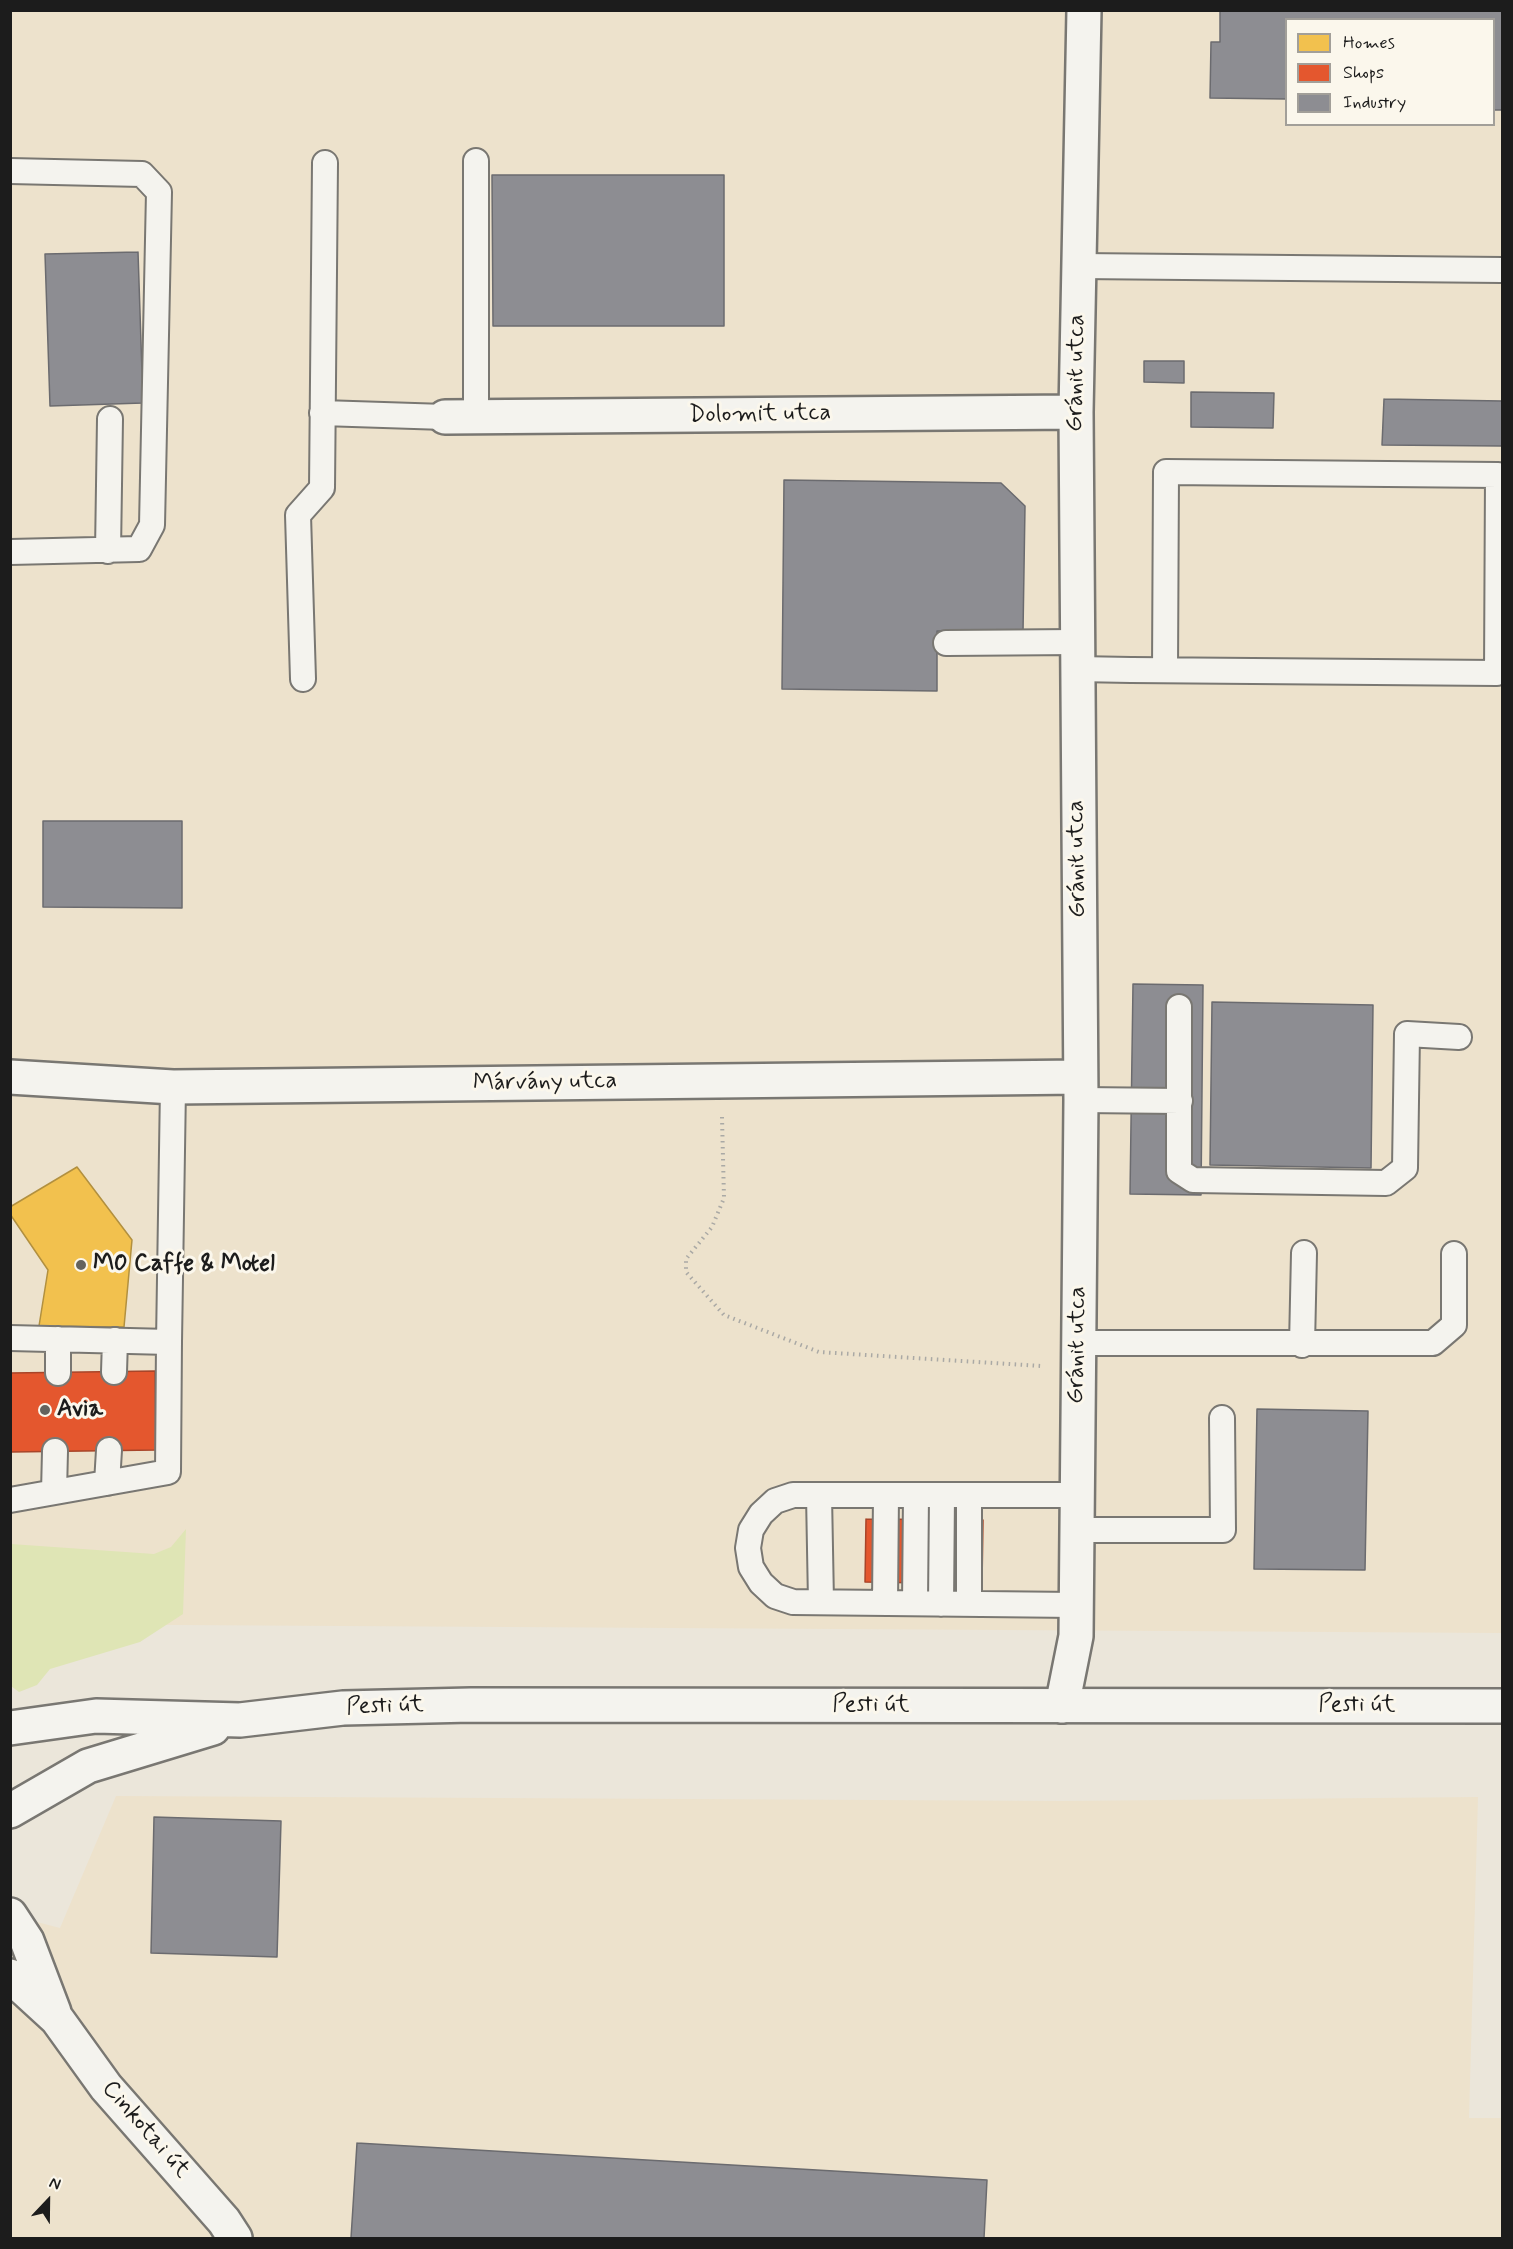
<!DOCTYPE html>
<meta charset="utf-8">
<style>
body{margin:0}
#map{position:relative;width:1513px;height:2249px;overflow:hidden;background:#ebe6da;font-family:Mynerve,sans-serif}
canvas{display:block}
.frame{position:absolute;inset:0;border:12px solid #1c1c1c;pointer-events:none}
.legend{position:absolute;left:1285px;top:18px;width:210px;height:108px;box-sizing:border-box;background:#fbf7ec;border:2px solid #a29f99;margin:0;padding:8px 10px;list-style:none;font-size:18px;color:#1c1c1c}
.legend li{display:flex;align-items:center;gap:12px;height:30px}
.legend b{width:30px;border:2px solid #a29f99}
.north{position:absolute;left:18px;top:2171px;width:60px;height:60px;-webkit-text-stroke:4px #fbf7ec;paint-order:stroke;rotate:22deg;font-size:16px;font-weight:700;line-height:24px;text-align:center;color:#1c1c1c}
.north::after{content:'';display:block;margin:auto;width:21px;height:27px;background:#1c1c1c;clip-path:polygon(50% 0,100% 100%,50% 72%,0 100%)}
</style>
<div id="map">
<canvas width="1513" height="2249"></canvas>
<div class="frame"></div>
<ul class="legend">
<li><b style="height:16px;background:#f2c14e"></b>Homes</li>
<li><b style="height:16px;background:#e4572e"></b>Shops</li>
<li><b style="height:16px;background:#8d8d92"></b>Industry</li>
</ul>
<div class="north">N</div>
</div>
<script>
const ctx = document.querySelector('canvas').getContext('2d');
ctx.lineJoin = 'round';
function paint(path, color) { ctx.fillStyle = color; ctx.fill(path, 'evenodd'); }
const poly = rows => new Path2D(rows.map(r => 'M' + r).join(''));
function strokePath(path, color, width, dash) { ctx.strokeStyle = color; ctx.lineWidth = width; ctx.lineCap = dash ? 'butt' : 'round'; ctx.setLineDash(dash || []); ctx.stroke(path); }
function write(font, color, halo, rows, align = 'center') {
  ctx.font = font + ' Mynerve,sans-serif'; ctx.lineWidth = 6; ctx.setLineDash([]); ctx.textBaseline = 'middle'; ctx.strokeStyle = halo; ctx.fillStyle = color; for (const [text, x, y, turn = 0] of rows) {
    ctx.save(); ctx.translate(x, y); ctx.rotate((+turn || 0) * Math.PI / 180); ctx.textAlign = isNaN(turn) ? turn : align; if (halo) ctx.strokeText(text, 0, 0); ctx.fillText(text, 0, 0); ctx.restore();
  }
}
const built = poly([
 [11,11,1502,11,1502,1633,11,1624],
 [1286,20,1494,20,1494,124,1286,124],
 [116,1796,1062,1801,1478,1797,1469,2118,1502,2118,1502,2238,11,2238,10,1915,60,1928]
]);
const green = poly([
 [186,1529,183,1614,140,1642,50,1669,37,1685,19,1692,11,1686,11,1544,154,1554,171,1547]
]);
const homes = poly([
 [77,1167,132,1240,124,1327,39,1326,48,1270,10,1214,10,1207,77,1167]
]);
const shops = poly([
 [155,1371,156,1450,11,1452,10,1373,155,1371],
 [866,1519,983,1520,982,1584,865,1582,866,1519]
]);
const industry = poly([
 [1220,10,1502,10,1502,110,1494,110,1494,20,1286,20,1286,99,1210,98,1211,42,1220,42,1220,10],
 [492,175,724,175,724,326,493,326,492,175],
 [138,252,143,403,50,406,45,254,138,252],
 [1144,361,1184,361,1184,383,1144,382,1144,361],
 [1191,392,1274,393,1273,428,1191,427,1191,392],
 [1384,399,1502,401,1502,446,1382,445,1384,399],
 [784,480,1001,483,1025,506,1023,632,937,631,937,691,782,689,784,480],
 [43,821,182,821,182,908,43,907,43,821],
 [1133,984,1203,985,1201,1195,1130,1194,1133,984],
 [1212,1002,1373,1005,1371,1168,1210,1165,1212,1002],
 [1257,1409,1368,1411,1365,1570,1254,1569,1257,1409],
 [154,1817,281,1821,277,1957,151,1953,154,1817],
 [357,2143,987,2180,984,2238,351,2238,357,2143]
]);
const path = poly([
 [722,1117,724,1198,712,1227,686,1259,686,1272,724,1315,819,1352,1041,1366]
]);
const service = poly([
 [476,161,476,417],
 [10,171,142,174,159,192,152,525,139,549,10,552],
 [1079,266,1502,270],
 [322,413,445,417],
 [108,551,110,419],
 [946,643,1076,642],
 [1077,669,1131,670,1497,673,1498,475,1166,472,1165,670],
 [303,679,298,515,322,488,325,163],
 [1179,1007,1179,1171,1193,1180,1386,1183,1405,1168,1407,1034,1459,1037],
 [1081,1100,1180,1101],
 [10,1338,169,1342,168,1472,10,1500],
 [58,1339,58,1373],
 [169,1342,173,1087],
 [1078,1343,1433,1343,1454,1325,1454,1254],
 [1302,1345,1304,1253],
 [114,1372,115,1340],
 [107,1483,109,1450],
 [54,1492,55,1451],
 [819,1495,821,1602],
 [1076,1495,793,1495,775,1501,761,1514,751,1530,748,1548,751,1567,761,1583,775,1596,793,1602,1076,1605],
 [1076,1530,1223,1530,1222,1418],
 [885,1603,886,1495],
 [915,1603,916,1495],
 [941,1604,942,1496],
 [969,1604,969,1495]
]);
const minor = poly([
 [445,417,1076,412],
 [10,1077,173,1087,1080,1077],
 [1062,1706,1076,1636,1081,1100,1076,412,1084,10],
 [10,1915,27,1941,54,2012],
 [10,1976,57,2019,106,2087,224,2221,235,2238]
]);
const secondary = poly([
 [10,1728,96,1716,240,1720,343,1708,471,1705,1502,1706],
 [10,1811,88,1766,213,1728]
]);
const markers = [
 [81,1265,6,"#64635e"],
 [45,1410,6,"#64635e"]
];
const streetNames = [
 ["Gránit utca",1077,373,-89],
 ["Dolomit utca",760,415,-1],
 ["Gránit utca",1078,859,-91],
 ["Márvány utca",545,1083,-1],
 ["Gránit utca",1078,1345,-89],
 ["Pesti út",871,1706],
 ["Pesti út",1357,1706],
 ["Pesti út",385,1707,-2],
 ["Cinkotai út",145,2130,49]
];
const poiNames = [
 ["M0 Caffe & Motel",93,1265],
 ["Avia",57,1410]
];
paint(built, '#ede2cc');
paint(green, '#dfe5b5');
paint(homes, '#f2c14e');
strokePath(homes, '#b2903f', 1.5);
paint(shops, '#e4572e');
strokePath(shops, '#a84529', 1.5);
paint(industry, '#8d8d92');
strokePath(industry, '#6b6b6f', 1.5);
strokePath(service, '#797772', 28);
strokePath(minor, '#797772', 38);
strokePath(secondary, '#797772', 38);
strokePath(path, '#aaa9a5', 4, [1.5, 4.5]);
strokePath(service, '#f4f3ee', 24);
strokePath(minor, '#f4f3ee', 33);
strokePath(secondary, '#f4f3ee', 33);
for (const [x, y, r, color] of markers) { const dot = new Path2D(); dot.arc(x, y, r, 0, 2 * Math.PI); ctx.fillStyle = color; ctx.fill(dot); strokePath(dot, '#fbf7ec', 2); }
write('24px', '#1c1c1c', '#fbf7ec', streetNames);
write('bold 24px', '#1c1c1c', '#fbf7ec', poiNames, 'left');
</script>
